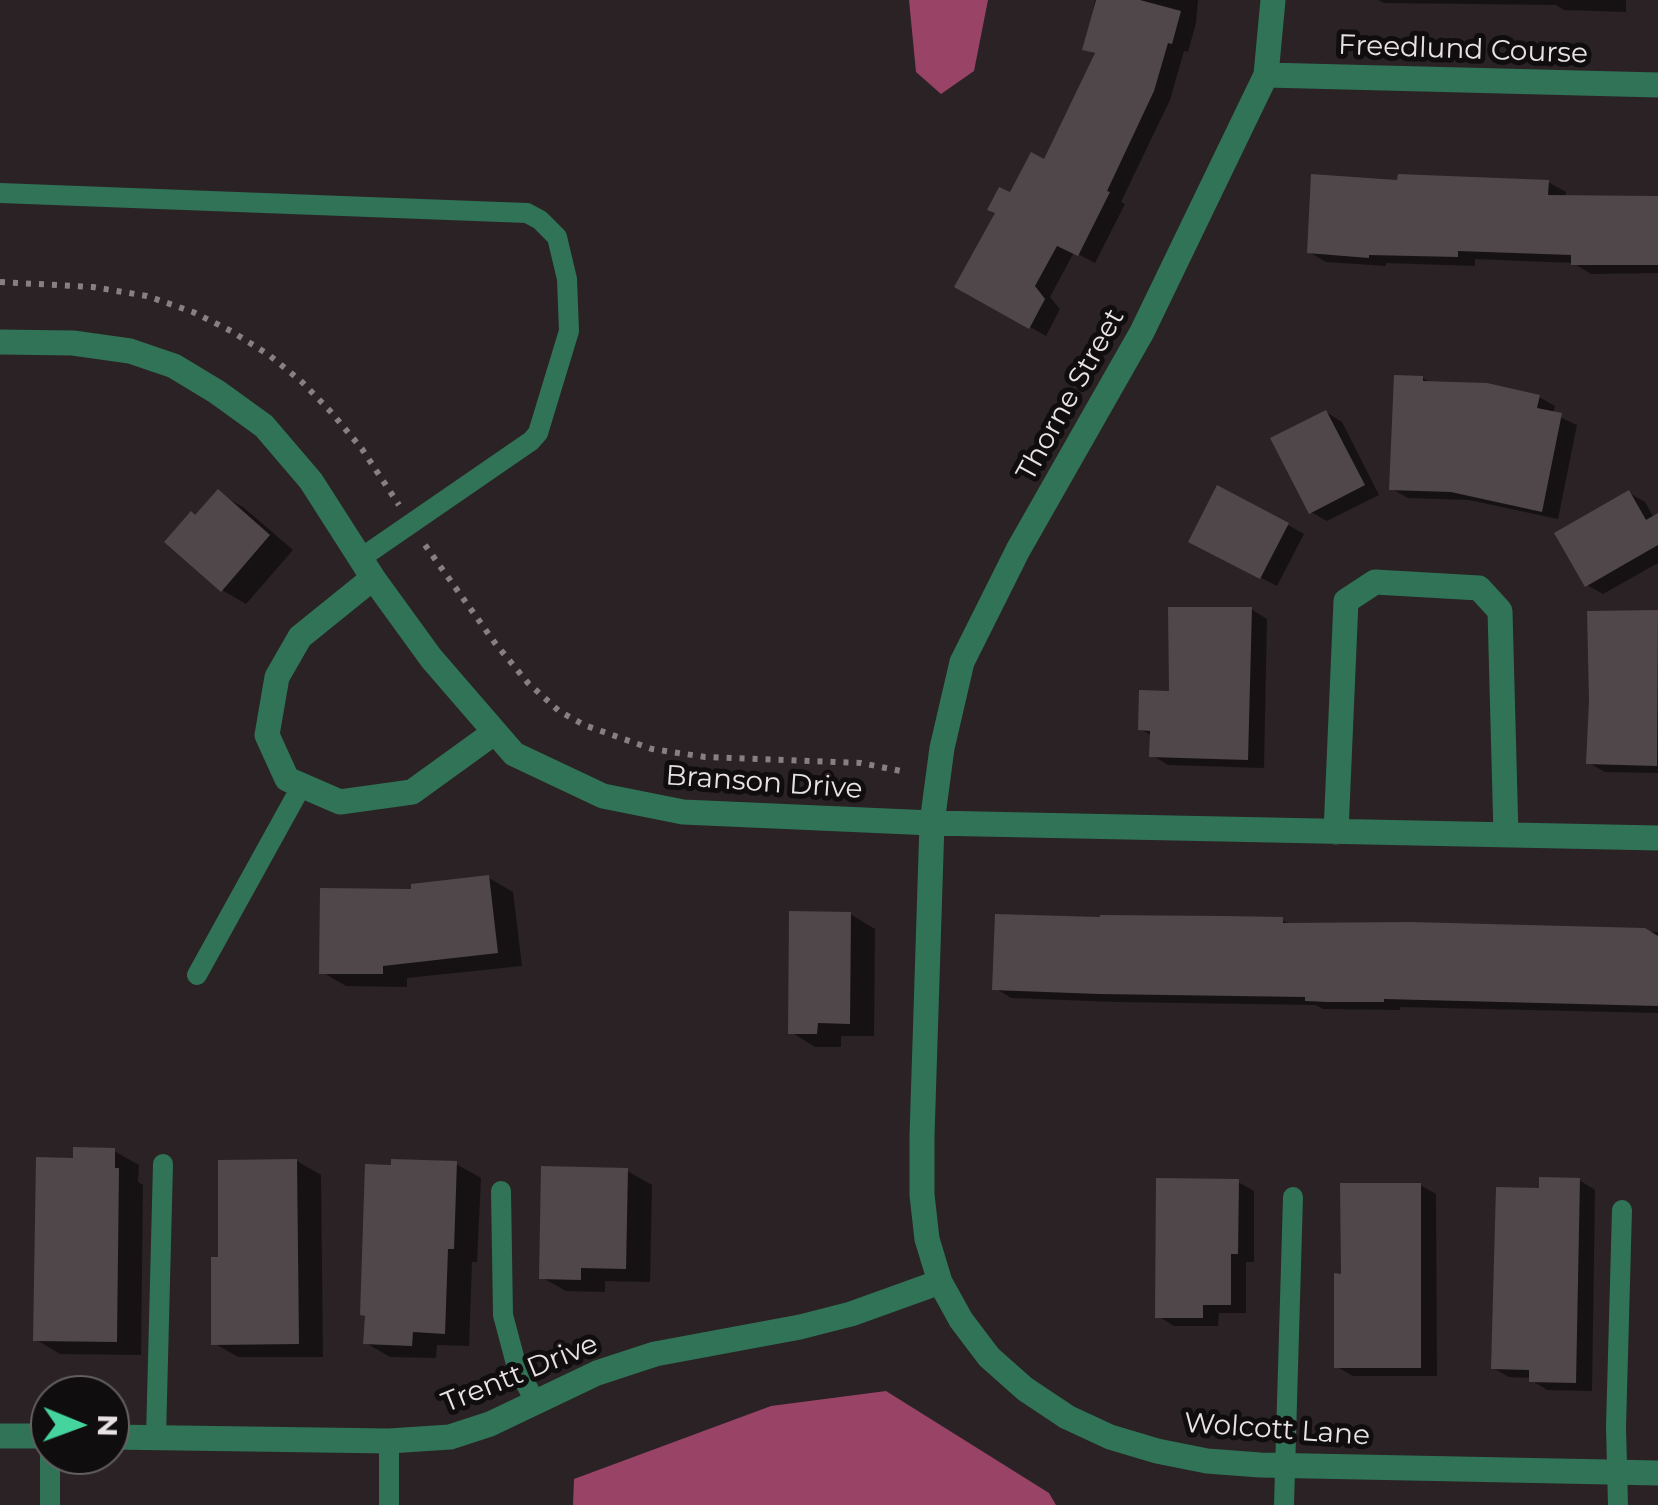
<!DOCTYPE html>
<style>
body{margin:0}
#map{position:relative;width:1658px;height:1505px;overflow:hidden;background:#2a2225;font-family:Montserrat,sans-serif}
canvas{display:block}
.north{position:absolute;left:30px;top:1375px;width:100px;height:100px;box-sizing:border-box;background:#100d0e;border:2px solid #666264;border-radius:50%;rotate:91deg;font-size:28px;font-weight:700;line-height:40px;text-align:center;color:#e8e2e4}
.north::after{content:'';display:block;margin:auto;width:35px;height:45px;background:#46d49e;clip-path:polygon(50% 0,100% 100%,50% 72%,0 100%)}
</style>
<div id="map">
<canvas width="1658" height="1505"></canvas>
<div class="north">N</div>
</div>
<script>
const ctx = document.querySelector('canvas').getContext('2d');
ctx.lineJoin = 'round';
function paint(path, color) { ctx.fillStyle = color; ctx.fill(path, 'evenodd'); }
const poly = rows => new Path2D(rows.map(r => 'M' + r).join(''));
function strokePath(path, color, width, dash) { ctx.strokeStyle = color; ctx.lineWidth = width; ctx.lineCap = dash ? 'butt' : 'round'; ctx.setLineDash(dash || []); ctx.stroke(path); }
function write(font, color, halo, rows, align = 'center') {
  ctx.font = font + ' Montserrat,sans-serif'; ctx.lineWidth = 10; ctx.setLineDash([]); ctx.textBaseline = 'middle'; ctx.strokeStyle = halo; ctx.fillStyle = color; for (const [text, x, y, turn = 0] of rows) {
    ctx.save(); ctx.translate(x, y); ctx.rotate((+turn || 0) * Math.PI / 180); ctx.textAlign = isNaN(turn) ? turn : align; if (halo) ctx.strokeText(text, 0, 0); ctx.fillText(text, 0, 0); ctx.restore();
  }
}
const water = poly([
 [909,0,988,0,974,71,941,94,916,72],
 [886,1391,1049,1493,1056,1505,573,1505,574,1479,771,1406]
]);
const shadow = poly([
 [1095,0,1198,0,1196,23,1188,52,1184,51,1170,100,1121,202,1125,204,1095,263,1074,252,1050,297,1060,309,1046,336,958,286,1011,196,1045,162,1097,55,1085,49],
 [1378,0,1626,0,1626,12,1564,10,1556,5,1384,3],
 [1400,182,1548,182,1566,192,1565,198,1658,198,1658,273,1591,274,1573,263,1475,259,1475,266,1386,263,1386,266,1326,262,1309,252],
 [1423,378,1433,384,1539,397,1555,406,1553,414,1577,425,1558,519,1469,500,1408,498,1392,489],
 [1326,412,1342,422,1379,495,1327,521,1311,512],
 [218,493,243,507,293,550,246,604,222,590,197,518],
 [1629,493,1645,502,1654,518,1658,516,1658,563,1603,594,1587,585],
 [1288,525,1304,534,1277,586,1207,550],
 [1251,609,1267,619,1264,768,1168,765,1152,755,1152,736,1140,729],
 [1658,613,1658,773,1605,772,1589,763,1590,614],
 [489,878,513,892,522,966,407,978,407,987,346,986,322,972,414,891],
 [850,914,875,929,874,1036,841,1036,841,1047,815,1047,791,1032],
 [1282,920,1292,925,1584,928,1658,932,1658,1013,1400,1007,1400,1010,1323,1009,1316,1005,1117,1002,1011,998,995,988],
 [114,1151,139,1165,138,1182,143,1185,141,1355,60,1354,35,1339,76,1160],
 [297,1161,321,1175,323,1357,238,1357,214,1343,221,1259],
 [456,1164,481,1178,477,1262,472,1262,469,1346,437,1345,436,1358,390,1357,366,1343,393,1168],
 [627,1171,652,1185,650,1282,605,1281,605,1292,566,1291,541,1277],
 [1579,1180,1595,1190,1592,1391,1547,1390,1531,1380,1531,1378,1509,1377,1493,1368,1541,1191],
 [1238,1182,1254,1191,1254,1262,1246,1262,1246,1313,1219,1313,1218,1326,1174,1326,1158,1316],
 [1420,1185,1436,1194,1437,1376,1353,1376,1337,1367,1343,1276]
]);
const building = poly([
 [1096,0,1140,0,1181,11,1172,44,1168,43,1154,91,1107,191,1110,192,1078,256,1057,246,1035,286,1045,299,1029,329,954,287,995,213,987,210,999,187,1010,192,1031,152,1044,159,1095,53,1082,50],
 [1311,174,1397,180,1398,174,1549,180,1548,195,1658,196,1658,265,1571,265,1571,255,1458,251,1458,257,1369,255,1369,258,1307,253],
 [1394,375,1423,376,1423,381,1487,383,1540,395,1537,408,1562,413,1542,512,1451,492,1389,490],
 [1326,410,1365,485,1309,514,1270,438],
 [1217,485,1289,523,1260,579,1188,542],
 [218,489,270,535,221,592,164,542,191,511,195,515],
 [1629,490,1646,520,1658,513,1658,545,1585,587,1554,533],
 [1168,607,1252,607,1248,760,1149,757,1150,731,1138,730,1139,690,1169,691],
 [1658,610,1657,766,1586,764,1589,701,1587,611],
 [489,875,498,953,383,966,383,974,319,974,320,888,411,889,411,884],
 [789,911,851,912,850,1024,818,1023,817,1034,788,1034],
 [995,914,1100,917,1100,915,1224,916,1283,917,1283,923,1410,922,1645,928,1658,936,1658,1006,1384,999,1384,1002,1328,1002,1305,1001,1305,997,1099,994,992,990],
 [73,1147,115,1148,115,1168,119,1168,117,1342,33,1341,36,1157,73,1158],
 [297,1159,299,1344,211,1345,211,1257,218,1257,218,1160],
 [391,1159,457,1161,454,1249,448,1249,445,1334,413,1332,412,1346,363,1344,365,1316,360,1315,365,1164,391,1165],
 [541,1166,628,1168,626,1269,581,1268,581,1280,539,1279],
 [1539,1177,1580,1178,1576,1383,1529,1382,1529,1370,1491,1369,1496,1187,1539,1188],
 [1156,1178,1239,1179,1238,1254,1231,1254,1231,1305,1203,1305,1203,1318,1155,1318],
 [1340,1183,1421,1183,1421,1368,1334,1368,1334,1273,1341,1274]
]);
const path = poly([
 [0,282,93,287,147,296,193,312,231,331,269,355,302,382,331,412,362,449,399,505],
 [425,545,495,643,528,683,559,711,584,725,652,749,705,757,861,763,906,772]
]);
const service = poly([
 [0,193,527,213,540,220,557,237,567,279,569,331,538,433,531,441,361,558],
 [197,975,302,785],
 [501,1191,503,1315,516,1364,535,1402],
 [156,1438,163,1164],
 [50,1505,50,1455],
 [389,1505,389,1441],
 [1284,1505,1293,1197],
 [1618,1505,1616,1427,1622,1210]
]);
const minor = poly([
 [1273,0,1266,75,1142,332,1018,550,962,662,942,748,932,823,922,1136,922,1195,927,1239,940,1282,961,1320,989,1357,1025,1389,1067,1417,1110,1437,1157,1451,1207,1461,1260,1465,1658,1473],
 [1266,75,1658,85],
 [0,342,73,343,130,351,174,366,217,392,264,426,311,481,373,578,431,658,514,754,603,796,683,812,932,823,1658,838],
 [373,578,300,637,277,677,267,735,287,779,340,802,412,792,495,732],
 [1336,832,1346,601,1375,582,1479,588,1500,611,1506,835],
 [0,1436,50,1436],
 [110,1437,389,1441,450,1437,490,1424,597,1373,655,1354,800,1327,851,1314,940,1282]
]);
const streetNames = [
 ["Freedlund Course",1463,50,2],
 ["Thorne Street",1071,395,-61],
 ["Branson Drive",764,783,4],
 ["Trentt Drive",520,1374,-22],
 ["Wolcott Lane",1277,1430,4]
];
paint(water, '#994367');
paint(shadow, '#0007');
paint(building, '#50474a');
strokePath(path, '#878083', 6, [5, 8]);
strokePath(service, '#307357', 20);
strokePath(minor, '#307357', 25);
write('28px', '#e8e2e4', '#100d0e', streetNames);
</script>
